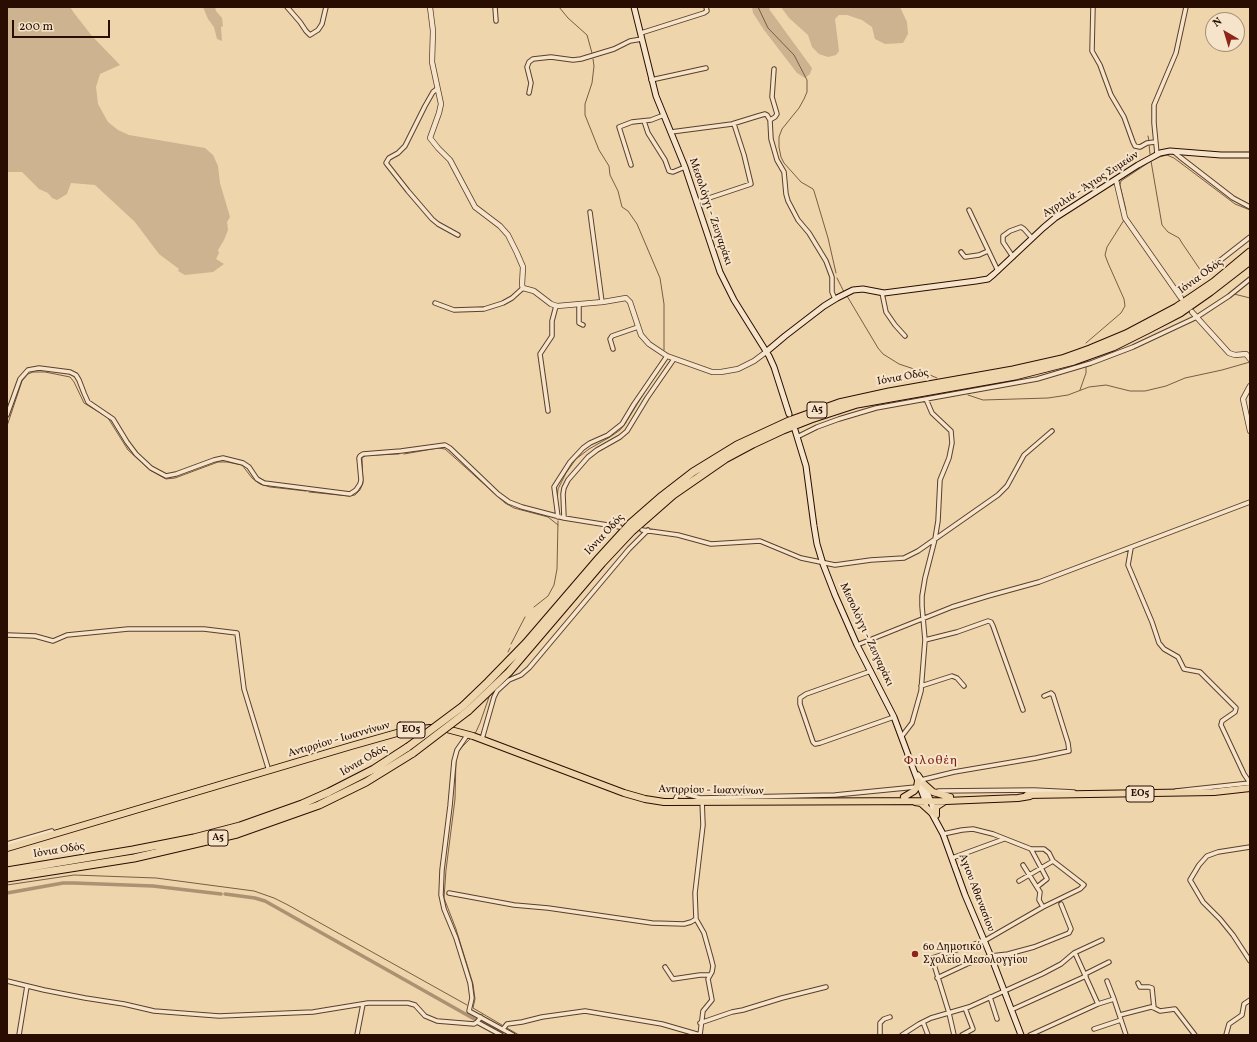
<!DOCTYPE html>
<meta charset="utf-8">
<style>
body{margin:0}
#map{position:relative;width:1257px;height:1042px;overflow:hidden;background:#efd5ac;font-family:Vollkorn,serif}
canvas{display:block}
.frame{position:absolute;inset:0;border:8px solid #290d01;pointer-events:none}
.north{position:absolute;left:1205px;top:12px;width:40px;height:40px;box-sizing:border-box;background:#f5e4c9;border:1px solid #a38e79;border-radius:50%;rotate:322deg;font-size:11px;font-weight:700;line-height:16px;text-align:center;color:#290d01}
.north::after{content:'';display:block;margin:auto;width:14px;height:18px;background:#8f2418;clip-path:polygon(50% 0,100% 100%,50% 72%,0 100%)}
.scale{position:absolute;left:12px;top:20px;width:98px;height:18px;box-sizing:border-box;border:2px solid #290d01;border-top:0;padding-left:5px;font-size:12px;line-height:14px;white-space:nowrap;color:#290d01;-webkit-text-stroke:3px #f5e4c9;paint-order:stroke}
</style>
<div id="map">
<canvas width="1257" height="1042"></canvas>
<div class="frame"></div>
<div class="north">N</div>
<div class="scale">200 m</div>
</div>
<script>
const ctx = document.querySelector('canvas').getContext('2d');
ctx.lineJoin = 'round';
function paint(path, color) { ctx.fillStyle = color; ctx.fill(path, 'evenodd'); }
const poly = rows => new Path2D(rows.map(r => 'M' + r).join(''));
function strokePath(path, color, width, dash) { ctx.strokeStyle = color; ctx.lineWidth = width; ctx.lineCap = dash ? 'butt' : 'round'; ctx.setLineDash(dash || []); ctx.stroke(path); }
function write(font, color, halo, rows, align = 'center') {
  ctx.font = font + ' Vollkorn,serif'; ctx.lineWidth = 4; ctx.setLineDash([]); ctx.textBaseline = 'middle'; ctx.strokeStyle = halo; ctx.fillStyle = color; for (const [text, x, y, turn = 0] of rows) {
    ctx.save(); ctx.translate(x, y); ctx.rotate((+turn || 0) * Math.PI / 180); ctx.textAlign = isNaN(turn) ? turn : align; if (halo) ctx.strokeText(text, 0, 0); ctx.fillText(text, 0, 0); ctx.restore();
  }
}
const green = poly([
 [7,7,70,7,74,13,92,36,120,65,100,74,96,87,98,104,108,122,118,130,129,135,205,148,213,155,218,166,220,183,230,217,227,222,228,230,224,240,218,250,219,253,216,259,224,264,213,272,185,275,178,271,179,269,159,254,135,222,95,185,71,183,67,194,57,200,52,198,48,193,39,189,22,172,7,172],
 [203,7,215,7,216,11,222,18,223,26,221,27,222,41,217,39,214,27,208,19],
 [752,7,771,7,769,9,812,68,810,74,805,78,797,73,764,30,753,13],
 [781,7,900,7,907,22,908,34,903,43,885,44,875,39,872,27,862,20,847,15,839,15,835,19,839,51,836,55,828,57,819,54,812,47,808,35,789,18]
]);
const stream = poly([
 [559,7,568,18,587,35,592,53],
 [758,7,768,28,794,55,807,80,807,92,804,99,799,108,782,129,779,137,779,147,781,157,784,163,801,182,813,189,814,191,828,238,836,273],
 [593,59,594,66,592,83,585,104,585,115,599,150,609,166,610,175,618,191,622,207,628,211,637,224,660,278,664,304,664,350],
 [1148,136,1149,141],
 [1149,144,1150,154],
 [1151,161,1162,225,1168,232,1179,238,1182,243,1201,271],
 [1126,210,1120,185,1121,181,1151,161,1159,157,1167,155,1174,158,1235,204,1250,210],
 [837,278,844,292],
 [1234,294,1250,298],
 [847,296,878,348,883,354,899,364,923,372,937,378],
 [1086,343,1121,313,1125,306,1124,299,1108,263,1105,255,1107,247,1124,220],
 [1080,390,1086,373,1086,367],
 [968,395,983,400,1048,398,1068,395,1089,387,1106,385,1130,391,1145,391,1166,386,1185,378,1222,370,1250,362],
 [108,418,128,450,150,470,166,479,175,478,218,462,227,462,242,465,252,478,260,484,270,487,306,491],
 [7,426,22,381,28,374,33,372,45,372,70,377,74,382,84,403,102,414],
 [404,454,438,448,445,449,505,503,514,508,548,517,558,525],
 [376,455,399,454],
 [309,492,349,496,355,495,360,490,363,483,362,458,365,456],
 [557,500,558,489,566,473,576,459,589,449,610,437,620,430,625,424,644,393],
 [534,607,548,596,554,585,557,569,558,521],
 [511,644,525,617],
 [508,652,510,648],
 [475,734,480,723,489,697],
 [458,752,463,746,471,738],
 [456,759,455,799,446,870,444,898,456,929,473,984,475,999,473,1008,502,1025],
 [7,885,74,875,156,878,254,891,274,898,288,905,467,1005],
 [507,1028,519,1035]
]);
const canal = poly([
 [7,893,63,883,74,883,153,886,221,894],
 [225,894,255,898,265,901,476,1020]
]);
const minor = poly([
 [287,7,300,22,306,31,310,35,318,30,322,24,326,7],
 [495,7,496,21],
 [1093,7,1092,51,1100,65,1111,95,1124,117,1133,142,1135,146,1140,147,1147,143,1155,142],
 [641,33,704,13,707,11,706,7],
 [651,80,706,68],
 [437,89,433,92,425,106,405,146,398,153,389,158,386,163,408,191,432,219,438,224,458,235],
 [529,93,531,83,527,67,529,62,533,59,551,57,573,60,581,59,614,49,630,41,642,39],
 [770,120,775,117,777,114,772,97,774,69],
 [644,121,648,133,665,160,669,171,673,172,685,167],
 [671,132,732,124,758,116,765,114,767,115,770,120,771,139,777,160,784,172,786,194,788,201,798,220,809,233,826,261,832,277,832,292,835,299],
 [1174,152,1180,157,1233,198,1250,207],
 [1157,154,1154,123,1154,105,1176,53,1186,7],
 [631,165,619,127,632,122,651,120,664,115],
 [697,202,751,184,744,155,734,124],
 [969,210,998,271],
 [590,212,602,302],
 [961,252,965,257,979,255,988,251],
 [1013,257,1003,242,1003,236,1010,231,1021,227,1024,229,1032,238],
 [1177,292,1204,273,1250,237],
 [882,293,886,312,895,325,905,336],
 [435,303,454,310,484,309,503,303,512,298,523,288],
 [579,304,579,323,583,325],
 [613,349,610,339,612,336,638,327],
 [548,411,540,354,552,336,552,321,556,306],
 [7,415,20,379,28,370,39,368,70,372,76,375,79,380,84,393,88,402,113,419,127,442,136,454,151,468,166,476,176,474,214,460,223,458,243,463,249,467,257,479,264,483,350,494,356,490,360,484,361,480,359,458,360,456,363,454,401,451,445,445,450,448,498,494,509,502,522,507,564,518,620,527],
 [797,437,817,427,839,419,876,408,1037,379,1091,363,1133,347,1197,317,1229,296,1250,279],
 [558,517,554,487,570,462,583,448,590,443,608,435,622,424,634,404,667,356],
 [564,518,563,494,564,488,568,480,588,457,597,450,620,437,627,431,647,398,674,359],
 [642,530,678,535,711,544,760,541,801,558,835,565,871,560,904,558,918,551,998,495,1007,486,1024,455,1052,431],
 [1131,548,1128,565,1152,622,1159,643,1164,649,1178,657,1184,669,1200,672,1236,708,1235,712,1222,721,1221,725,1244,774,1250,783],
 [7,635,35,636,53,641,67,635,128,629,204,629,237,633,244,689,269,771],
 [925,640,957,632,988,621,991,622,993,626,1023,710],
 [857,645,952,607,988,596,1039,582,1250,502],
 [871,671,806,694,800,698,800,704,813,742,815,744,820,743,894,717],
 [921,686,952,676,957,678,964,686],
 [468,734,457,750,454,761,450,806,442,870,441,895,444,909,456,938,470,983,472,998,469,1011,513,1035],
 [902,736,912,723,921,691,925,640,922,606,922,596,925,578,935,539,938,521,940,480,949,458,952,443,951,431,932,413,926,399],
 [482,739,494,697,497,691,509,680,521,675,529,668,629,549,648,530],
 [921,780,954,772,1036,758,1069,751,1068,743,1053,695,1051,693,1044,696],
 [938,791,1034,790,1074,792],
 [1176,791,1250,783],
 [674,802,679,792,700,798,835,795,916,787],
 [943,834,962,830,973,829,993,834,1031,849,1044,849,1049,853,1053,861,1084,885,1080,889,1043,907,984,941,932,958,949,1013,954,1035],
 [7,844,52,831,53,834],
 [1250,847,1218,852,1207,856,1199,865,1190,880,1203,902,1220,919,1233,935,1250,961],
 [1031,849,1047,879,1037,887],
 [952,858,1004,839],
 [1023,865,1040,892,1039,900,1043,907],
 [1019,881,1053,861],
 [449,893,514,905,548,908,652,923,684,924,691,922,696,919],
 [1075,953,1098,1004],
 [665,967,673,979,700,975,710,975],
 [1085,974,1109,962],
 [937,978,967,964,991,956,1008,954,1034,947,1069,933,1071,929,1061,904],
 [7,981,44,990,85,998,124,1004,154,1011,219,1016,313,1012,368,1003,408,1003,415,1005,425,1016,437,1021,474,1024,477,1022,481,1017],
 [1107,981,1114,999],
 [1138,983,1140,987,1149,987,1152,988,1154,1008],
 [990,997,997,1019],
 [1011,1010,1086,976],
 [1120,1015,1151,1007,1154,1008,1160,1011,1175,1009,1195,1035],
 [477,1022,501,1035],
 [923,1022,928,1035],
 [700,1023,732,1012,743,1010,782,998,826,987],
 [503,1029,507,1024,522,1022,542,1017,585,1011,662,1024,700,1035],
 [1094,1029,1121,1020],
 [19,1035,27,986],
 [357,1035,363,1004],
 [700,1035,703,1011,712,1000,708,979,712,972,713,966,711,958,704,933,696,919,695,893,703,825,702,800],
 [880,1035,880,1023,884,1019,890,1017],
 [902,1035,919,1024,931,1018,969,1007,1042,974,1061,964,1074,953,1102,940],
 [962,1035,973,1029,965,1008],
 [1030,1035,1098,1004,1114,999,1126,1035],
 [1226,1035,1229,1024,1242,1015,1244,1004,1250,1000]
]);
const tertiary = poly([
 [430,7,433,31,432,62,441,104,439,113,430,138,438,148,450,160,475,207,500,226,508,235,517,253,523,267,522,285,523,288,534,291,551,304,557,306,603,302,626,298,630,302,641,335,649,344,667,356,712,372,721,372,738,369,754,361,766,352],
 [1116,180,1125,218,1181,298],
 [1192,312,1229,353,1235,355,1246,354,1250,359],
 [1250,386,1243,399,1250,431]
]);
const secondary = poly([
 [634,7,656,96,685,167,720,272,734,300,769,356,774,367,789,414],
 [766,352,785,336,824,306,837,298,853,290,863,289,884,293,976,281,988,279,994,274,1043,228,1055,218,1138,165,1160,153,1170,151,1221,155,1250,155],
 [795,430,806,466,814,526,817,544,823,564,835,595,857,645,894,717,926,803],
 [918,775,924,784,936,815],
 [930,810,943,834,965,895,992,959,1021,1035]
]);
const primary = poly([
 [924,784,933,792,950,797],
 [1027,795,1214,792,1250,788],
 [904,797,914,791,917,787,918,781],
 [915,802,921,803,931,812],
 [936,815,936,807,945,801],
 [7,848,351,746,404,731,430,728,443,728,473,736,624,793,645,799,664,802,946,801,1018,798,1030,796]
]);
const motorway = poly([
 [463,706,488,682,526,643,599,558,630,524,662,496,693,472,737,445,789,421,839,403,889,392,1013,370,1062,359,1090,349,1126,334,1177,307,1214,282,1250,252],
 [468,711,509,672,602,563,632,531,673,495,725,459,753,444,783,430,811,419,857,404,1015,376,1074,361,1113,347,1149,329,1180,313,1210,292,1250,261],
 [7,871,133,850,194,838,240,826,302,804,329,792,374,769,408,747],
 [7,878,134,858,237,834,319,805,366,782,413,753]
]);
const motorwayBridge = poly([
 [408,747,463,706],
 [413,753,468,711]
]);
const markers = [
 [915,954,4,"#8f2418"]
];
const shields = [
 [817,410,20],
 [411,730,28],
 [1140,794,28],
 [218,838,20]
];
const shieldNames = [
 ["Α5",817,410],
 ["ΕΟ5",411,730],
 ["ΕΟ5",1140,794],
 ["Α5",218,838]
];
const streetNames = [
 ["Αγριλιά - Άγιος Συμεών",1091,185,-33],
 ["Μεσολόγγι - Ζευγαράκι",710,212,71],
 ["Ιόνια Οδός",1201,277,-36],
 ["Ιόνια Οδός",903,378,-10],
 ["Ιόνια Οδός",605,535,-47],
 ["Μεσολόγγι - Ζευγαράκι",866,635,65],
 ["Αντιρρίου - Ιωαννίνων",339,740,-16],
 ["Ιόνια Οδός",364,761,-30],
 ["Αντιρρίου - Ιωαννίνων",711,791,1],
 ["Ιόνια Οδός",59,851,-9],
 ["Αγιου Αθανασίου",976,893,69]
];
const poiNames = [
 ["6ο Δημοτικό",923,948],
 ["Σχολείο Μεσολογγίου",923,961]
];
const quarterNames = [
 ["Φιλοθέη",931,762]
];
paint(green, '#cdb38f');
strokePath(stream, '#785c45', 1);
strokePath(canal, '#ac9172', 3.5);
strokePath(minor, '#5a3f2c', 5.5);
strokePath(tertiary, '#5a3f2c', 6);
strokePath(secondary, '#290d01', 7);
strokePath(primary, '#290d01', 8);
strokePath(motorway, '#290d01', 9);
strokePath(minor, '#f5e4c9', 3.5);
strokePath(tertiary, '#f5e4c9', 4.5);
strokePath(secondary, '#f5e4c9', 5);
strokePath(primary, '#efd5ac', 6);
strokePath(motorway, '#efd5ac', 7);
strokePath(motorwayBridge, '#290d01', 9, []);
strokePath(motorwayBridge, '#efd5ac', 7);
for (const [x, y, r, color] of markers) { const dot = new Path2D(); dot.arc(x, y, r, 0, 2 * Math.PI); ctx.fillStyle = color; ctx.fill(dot); strokePath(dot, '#f5e4c9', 1.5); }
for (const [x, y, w] of shields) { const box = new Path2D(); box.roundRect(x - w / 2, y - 8, w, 16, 3); ctx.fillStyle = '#f5e4c9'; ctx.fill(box); strokePath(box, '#290d01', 1); }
write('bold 10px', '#290d01', null, shieldNames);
write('11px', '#290d01', '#f5e4c9', streetNames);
write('11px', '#290d01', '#f5e4c9', poiNames, 'left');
ctx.letterSpacing = '1px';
write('13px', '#7a1f14', '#f5e4c9', quarterNames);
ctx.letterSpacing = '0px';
</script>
